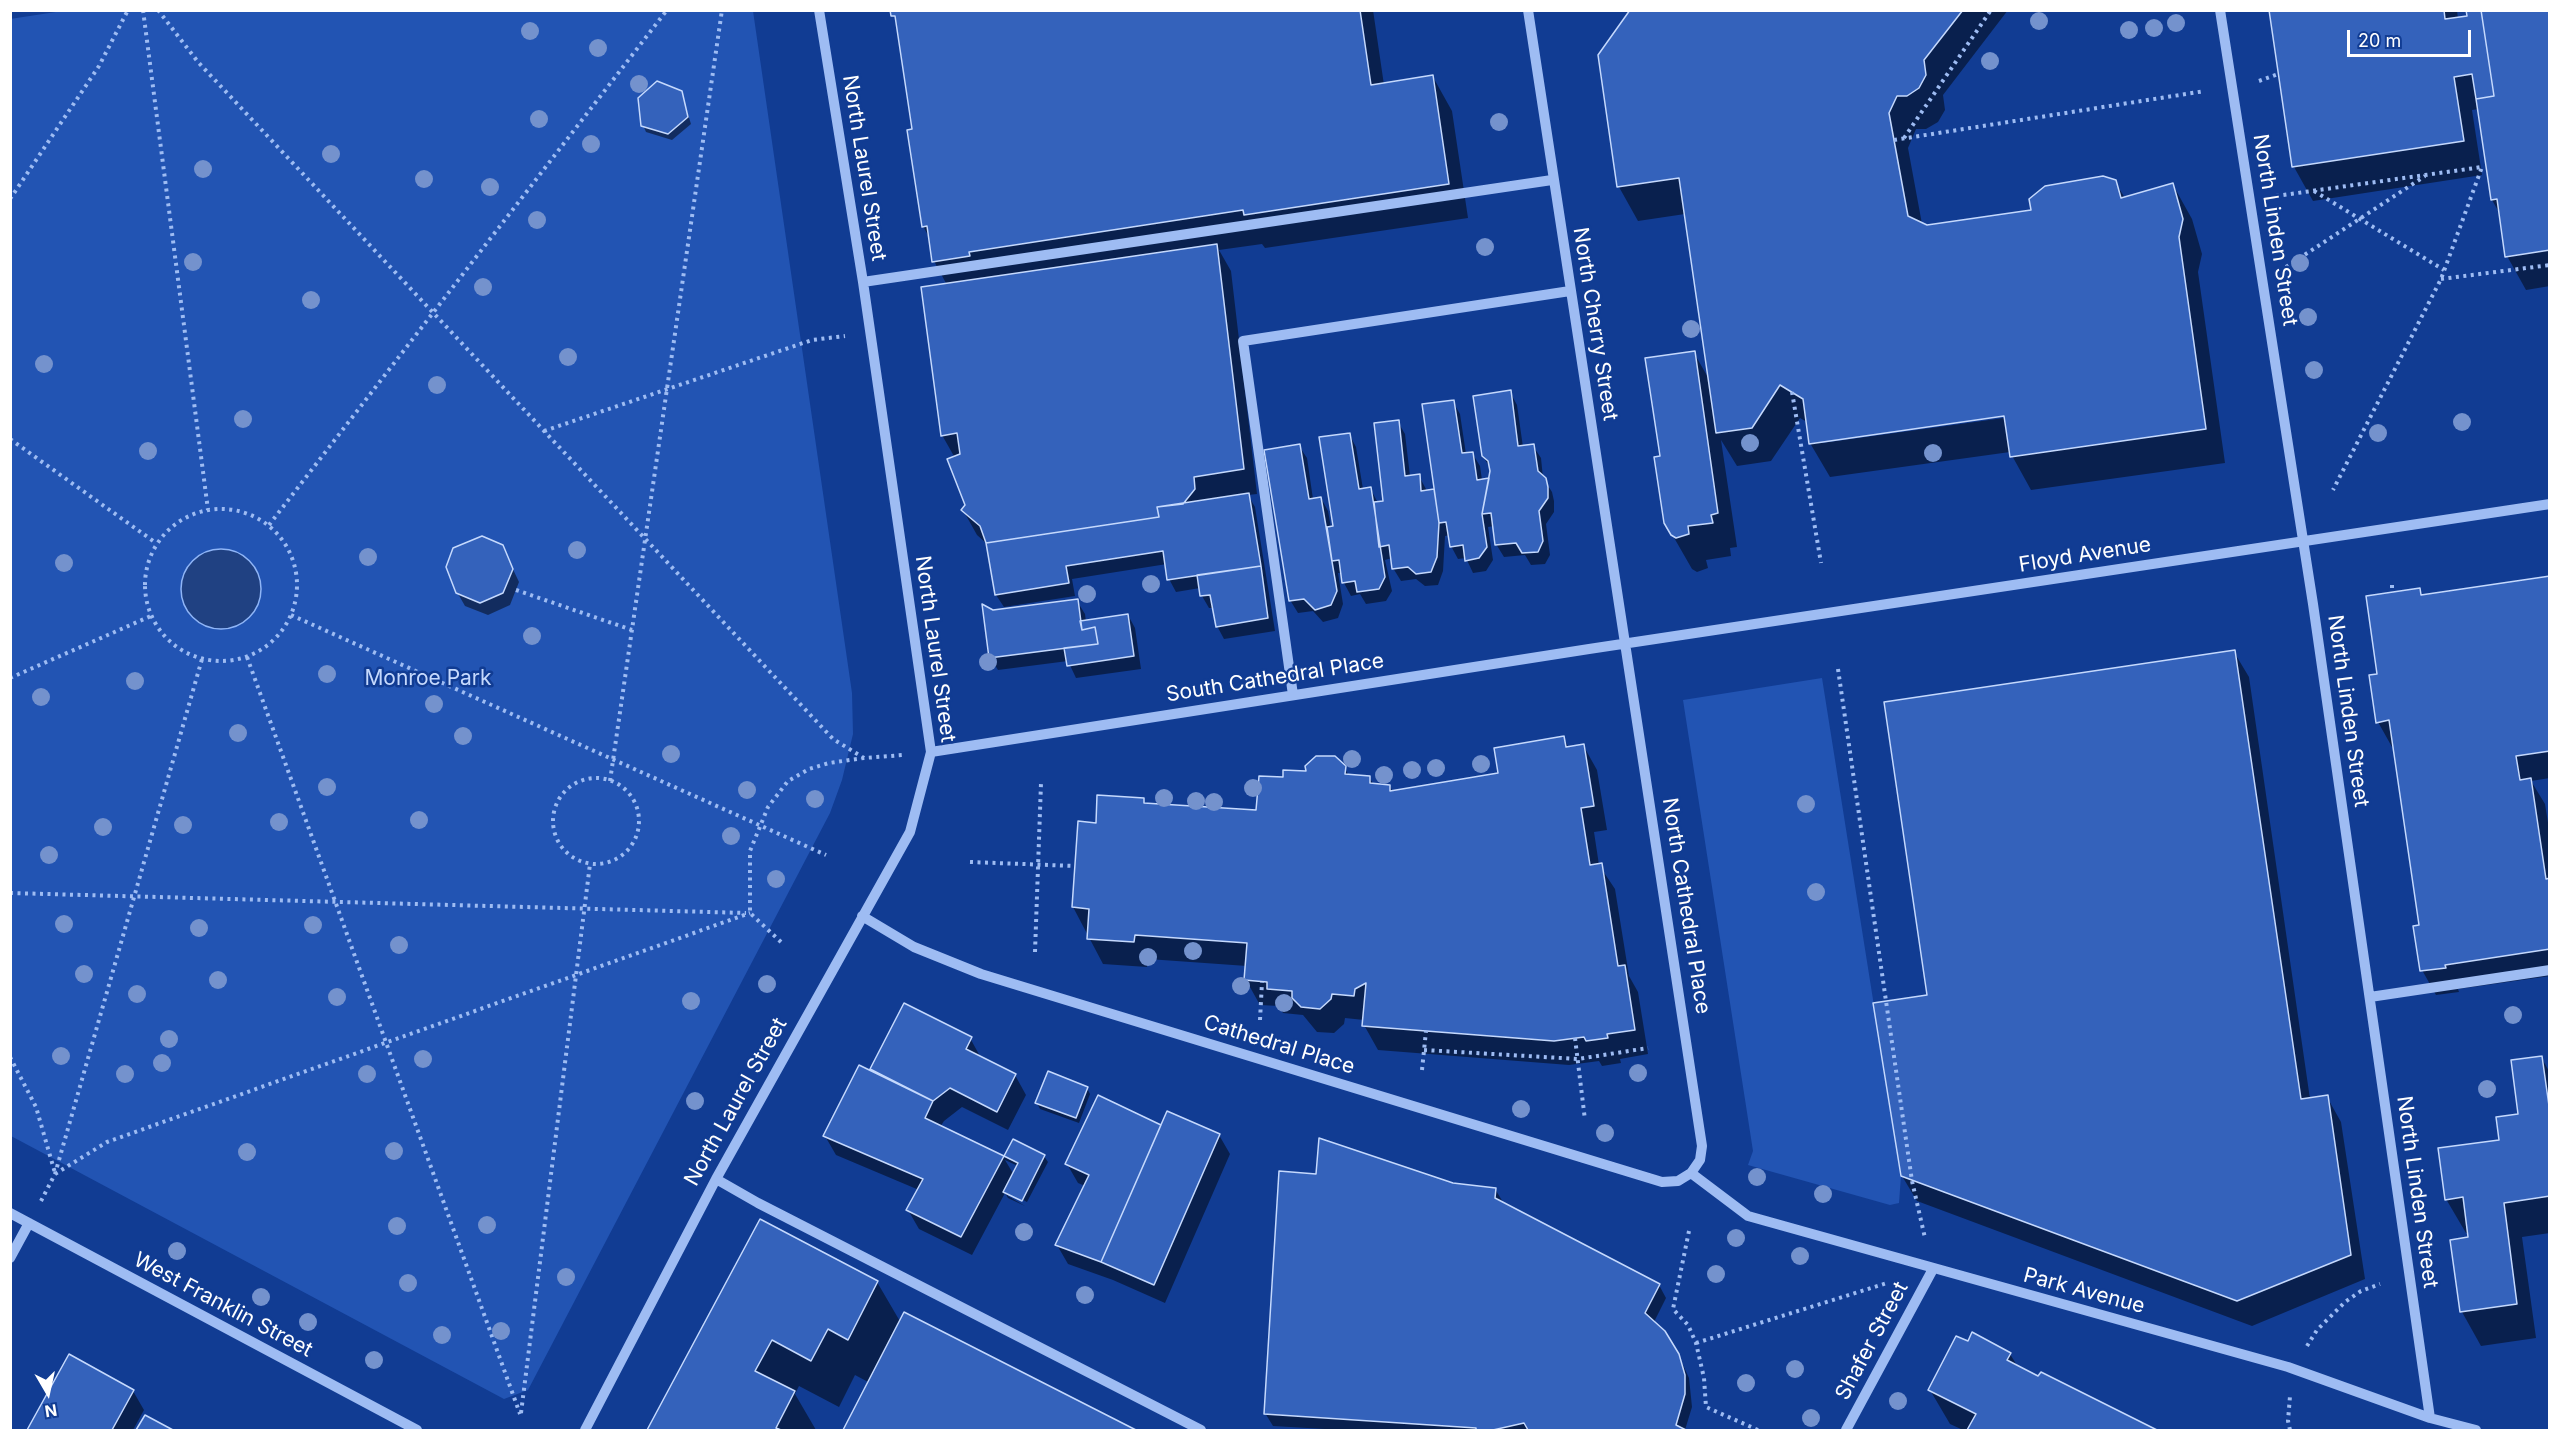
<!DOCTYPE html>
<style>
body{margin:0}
#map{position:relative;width:2560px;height:1441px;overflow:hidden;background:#113c93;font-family:Inter,sans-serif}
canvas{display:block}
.frame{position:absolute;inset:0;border:12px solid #fff;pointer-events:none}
.north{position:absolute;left:18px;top:1363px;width:60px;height:60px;-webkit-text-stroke:4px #113c93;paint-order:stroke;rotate:171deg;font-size:16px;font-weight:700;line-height:24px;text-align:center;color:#fff}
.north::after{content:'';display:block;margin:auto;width:21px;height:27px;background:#fff;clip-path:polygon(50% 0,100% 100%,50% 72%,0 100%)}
.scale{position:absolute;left:2347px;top:30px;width:124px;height:27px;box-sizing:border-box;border:3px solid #fff;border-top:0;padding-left:8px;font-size:18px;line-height:21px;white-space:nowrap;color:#fff;-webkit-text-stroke:4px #113c93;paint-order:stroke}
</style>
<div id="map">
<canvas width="2560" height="1441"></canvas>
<div class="frame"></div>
<div class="north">N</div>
<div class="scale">20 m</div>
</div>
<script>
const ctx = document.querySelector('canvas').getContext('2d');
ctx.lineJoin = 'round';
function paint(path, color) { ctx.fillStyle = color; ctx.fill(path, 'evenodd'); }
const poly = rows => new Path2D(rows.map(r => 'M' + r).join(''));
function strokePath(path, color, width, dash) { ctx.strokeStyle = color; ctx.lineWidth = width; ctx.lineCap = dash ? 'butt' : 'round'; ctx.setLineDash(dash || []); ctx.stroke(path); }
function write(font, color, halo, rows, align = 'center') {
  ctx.font = font + ' Inter,sans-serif'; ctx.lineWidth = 5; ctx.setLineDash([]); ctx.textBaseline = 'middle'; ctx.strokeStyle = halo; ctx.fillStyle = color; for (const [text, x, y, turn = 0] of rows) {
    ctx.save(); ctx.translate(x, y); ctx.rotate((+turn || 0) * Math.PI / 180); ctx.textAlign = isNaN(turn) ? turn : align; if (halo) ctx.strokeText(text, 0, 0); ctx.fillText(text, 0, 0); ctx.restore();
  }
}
const green = poly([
 [69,10,753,11,852,693,853,734,842,780,830,813,528,1390,504,1399,11,1136,10,19],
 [1822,678,1901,1176,1899,1203,1890,1205,1748,1165,1753,1151,1683,700]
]);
const water = poly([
 '181 589a40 40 0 1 1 80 0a40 40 0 1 1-80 0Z'
]);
const shadow = poly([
 [892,10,1373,10,1384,85,1433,77,1452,111,1468,218,1265,248,1262,244,1219,250,1231,271,1257,494,1248,495,1255,507,1275,631,1224,639,1217,626,1214,608,1209,608,1202,596,1200,588,1176,592,1169,579,1167,564,1072,579,1075,596,1004,607,996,595,987,544,977,535,963,510,967,505,955,458,942,435,947,285,934,261,930,239,923,226,914,130,899,26],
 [1632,10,2008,10,1943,95,1945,110,1938,122,1926,129,1916,129,1908,148,1922,224,1927,227,2032,211,2115,182,2125,198,2173,185,2192,219,2202,254,2198,272,2225,463,2031,490,2010,452,1830,477,1810,443,1807,422,1800,418,1771,461,1737,466,1721,440,1737,547,1730,548,1731,556,1706,560,1708,568,1697,572,1692,569,1665,522,1661,457,1694,353,1709,379,1685,214,1638,221,1619,187,1599,56],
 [2011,414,2011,417,1822,443,1822,440],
 [2270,10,2457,10,2458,19,2550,10,2550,286,2526,290,2507,256,2500,214,2492,200,2479,109,2472,110,2482,175,2313,201,2294,167],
 [681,92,691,124,672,140,646,132,643,125],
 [1510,392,1517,405,1523,447,1533,446,1541,458,1543,478,1552,492,1554,501,1554,512,1546,524,1550,555,1545,564,1531,565,1525,555,1504,557,1496,544,1494,526,1488,527,1493,560,1486,571,1473,573,1466,558,1458,559,1451,546,1450,535,1445,536,1443,571,1438,585,1425,586,1416,579,1401,581,1393,568,1392,558,1385,560,1392,591,1386,601,1366,604,1360,594,1351,596,1344,583,1342,573,1338,573,1343,604,1338,618,1323,622,1313,611,1298,613,1290,600,1299,446,1307,458,1313,499,1321,498,1328,511,1331,528,1335,527,1349,434,1356,447,1363,489,1370,488,1378,503,1385,503,1398,422,1405,434,1410,476,1419,476,1427,491,1436,491,1453,402,1460,414,1466,454,1472,453,1480,466,1482,480,1490,479,1490,468,1483,456],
 [502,546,519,582,510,605,488,615,465,606,457,592],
 [2550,577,2550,778,2531,781,2545,804,2550,835,2550,976,2458,989,2459,992,2436,995,2422,970,2421,926,2395,746,2392,747,2378,722,2379,675,2419,589,2422,596],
 [1077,601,1085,614,1086,622,1128,615,1135,628,1141,669,1076,678,1068,661,998,670,990,657,993,612],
 [2234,652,2249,677,2310,1099,2327,1097,2341,1122,2365,1279,2252,1326,1917,1201,1902,1176],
 [1563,737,1569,748,1583,745,1597,770,1607,830,1594,832,1599,865,1615,889,1629,976,1638,992,1648,1054,1620,1059,1621,1063,1602,1066,1599,1061,1569,1065,1378,1050,1364,1025,1364,1020,1345,1018,1344,1024,1334,1033,1317,1032,1303,1015,1283,1013,1279,1006,1260,1005,1246,980,1247,966,1148,959,1147,967,1103,964,1073,907,1097,824,1143,800,1146,805,1258,812,1284,778,1307,773,1344,767,1349,776,1369,777,1374,785,1390,786,1393,792,1500,774],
 [905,1005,970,1038,981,1058,1015,1075,1026,1095,1008,1130,962,1107,944,1121,940,1127,1006,1158,1006,1156,1044,1156,1048,1162,1027,1202,1008,1192,1008,1196,1025,1206,1008,1198,1005,1193,972,1255,919,1229,908,1210,919,1190,836,1155,825,1136,871,1071],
 [1005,1160,1018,1166,1014,1175],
 [2541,1057,2550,1073,2550,1233,2522,1237,2536,1338,2481,1346,2462,1312,2469,1233,2466,1233,2446,1199,2500,1141,2520,1115],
 [1087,1088,1090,1094,1079,1123,1040,1109,1037,1103],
 [1162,1127,1219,1135,1230,1154,1165,1303,1113,1280,1068,1264,1057,1245,1085,1186,1078,1183,1067,1164],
 [1453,1184,1495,1189,1503,1202,1659,1285,1666,1298,1654,1322,1677,1352,1689,1378,1692,1407,1685,1430,1342,1430,1273,1426,1265,1413],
 [760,1221,877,1282,901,1323,905,1314,1133,1430,845,1430,870,1383,855,1375,839,1407,799,1386,795,1394,816,1430,649,1430],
 [2010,1354,2018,1367,2039,1378,2041,1374,2153,1430,1963,1430,1950,1424,1930,1390],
 [70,1356,133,1391,144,1410,133,1430,28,1430]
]);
const building = poly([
 [890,10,1360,10,1371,85,1433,75,1449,184,1244,215,1243,210,969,252,970,256,932,262,927,226,922,227,907,130,912,129,895,16,891,16,890,10],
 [1630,10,1963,10,1924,60,1926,75,1919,88,1907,96,1897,96,1889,113,1908,216,1927,225,2031,210,2029,199,2045,186,2103,176,2116,180,2121,198,2173,183,2183,219,2179,237,2206,429,2010,457,2004,416,1809,444,1803,399,1780,385,1752,428,1716,433,1679,178,1617,187,1598,55,1630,10],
 [2269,10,2444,10,2445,19,2467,16,2466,10,2481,10,2494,96,2476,99,2472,74,2454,77,2464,141,2292,167,2269,10],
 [2481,10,2550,10,2550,250,2505,257,2497,199,2491,200,2476,99,2494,96,2481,10],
 [657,81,682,91,688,117,668,134,641,126,638,98,657,81],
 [1217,244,1244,469,1194,477,1195,489,1183,504,1157,507,1159,517,986,543,980,526,961,510,965,505,947,459,960,454,957,433,941,436,921,287,1217,244],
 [1695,351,1718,513,1711,515,1713,523,1688,526,1689,534,1676,538,1671,535,1664,523,1654,457,1660,456,1645,358,1695,351],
 [1511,390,1518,446,1534,444,1538,471,1546,478,1548,487,1548,498,1539,511,1543,541,1538,552,1522,553,1516,543,1495,545,1491,513,1482,514,1490,471,1488,461,1482,456,1473,396,1511,390],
 [1454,400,1462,453,1473,452,1477,480,1489,478,1482,514,1487,547,1479,558,1465,561,1463,545,1450,547,1446,522,1439,523,1422,404,1454,400],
 [1399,420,1405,476,1420,474,1421,491,1434,489,1439,523,1437,557,1431,572,1416,574,1408,567,1392,569,1389,545,1379,547,1374,502,1383,501,1374,423,1399,420],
 [1350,433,1359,489,1371,487,1385,577,1379,589,1357,592,1355,581,1342,583,1339,560,1332,561,1327,527,1333,526,1319,437,1350,433],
 [1300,444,1309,499,1321,497,1337,591,1331,605,1315,610,1304,599,1289,601,1264,450,1300,444],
 [1249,493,1261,566,1167,580,1163,551,1066,566,1069,583,995,595,986,543,1159,517,1157,507,1249,493],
 [482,536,503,545,513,569,503,593,480,603,456,593,446,567,453,548,482,536],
 [1261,566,1268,618,1216,627,1210,595,1200,596,1197,575,1261,566],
 [2550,576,2550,751,2516,756,2520,780,2531,778,2546,879,2550,878,2550,949,2445,965,2446,968,2420,971,2413,926,2419,925,2389,720,2376,723,2369,675,2377,674,2366,596,2420,588,2421,595,2550,576],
 [1078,599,1082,630,1095,627,1098,644,989,658,982,604,993,610,1078,599],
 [1128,614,1134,656,1067,666,1064,648,1098,644,1095,627,1082,630,1080,621,1128,614],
 [2235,650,2301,1099,2328,1095,2351,1255,2237,1301,1901,1176,1873,1003,1927,995,1884,702,2235,650],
 [1564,736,1566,747,1584,744,1594,806,1581,808,1590,865,1602,863,1618,966,1625,965,1635,1030,1607,1034,1608,1038,1586,1041,1584,1037,1554,1041,1362,1026,1366,983,1355,989,1354,996,1332,994,1331,999,1320,1009,1301,1007,1292,998,1292,991,1267,989,1267,982,1244,980,1247,943,1135,935,1134,942,1087,939,1089,909,1072,907,1078,821,1096,823,1097,795,1144,798,1144,803,1256,810,1259,776,1283,777,1283,770,1306,771,1305,766,1316,756,1335,756,1346,766,1345,774,1370,776,1370,783,1390,785,1390,791,1498,773,1494,748,1564,736],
 [904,1003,972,1037,966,1049,1016,1074,997,1112,950,1088,933,1101,870,1069,904,1003],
 [2542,1056,2550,1113,2550,1196,2504,1203,2517,1304,2460,1312,2450,1240,2468,1237,2463,1197,2445,1200,2438,1148,2499,1140,2496,1117,2518,1114,2511,1060,2542,1056],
 [859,1065,933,1101,925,1118,1004,1156,961,1237,906,1210,923,1179,823,1136,859,1065],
 [1048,1071,1088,1087,1076,1118,1035,1103,1048,1071],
 [1098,1095,1161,1125,1101,1262,1055,1245,1089,1175,1065,1164,1098,1095],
 [1167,1111,1220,1134,1154,1285,1101,1262,1167,1111],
 [1319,1138,1453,1183,1496,1188,1495,1198,1660,1284,1645,1313,1665,1331,1679,1354,1685,1375,1685,1394,1676,1425,1686,1430,1528,1430,1524,1423,1493,1430,1476,1430,1476,1428,1264,1414,1279,1171,1316,1174,1319,1138],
 [1013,1139,1045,1155,1022,1201,1003,1192,1018,1163,1004,1156,1013,1139],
 [760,1219,878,1281,848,1340,828,1329,811,1361,772,1340,755,1371,795,1391,776,1428,781,1430,647,1430,760,1219],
 [904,1312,1136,1430,843,1430,904,1312],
 [1972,1332,2011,1353,2007,1360,2038,1376,2041,1372,2157,1430,1967,1430,1976,1414,1928,1390,1956,1336,1968,1341,1972,1332],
 [69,1354,134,1390,112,1430,27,1430,69,1354],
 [145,1415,173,1430,136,1430,145,1415]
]);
const path = poly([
 [143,10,208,510],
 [158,10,198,62,833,739,864,758,903,755],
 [2259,81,2278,74],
 [1904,138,1991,10],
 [1894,140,2205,91],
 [2314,191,2444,270],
 [2276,196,2482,167,2441,279,2333,490],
 [10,199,99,66,128,10],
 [2286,267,2425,176],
 [2441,279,2550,265],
 [1792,392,1821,563],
 [544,431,812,340,845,336],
 [10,439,156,543],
 '145 585a76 76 0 1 1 152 0a76 76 0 1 1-152 0Z',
 [269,525,667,10],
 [2392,585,2392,592],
 [516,590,632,630],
 [291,615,826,855],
 [247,657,520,1414],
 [1838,669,1912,1181,1925,1238],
 [10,678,151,616],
 '553 821a43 43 0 1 1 86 0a43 43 0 1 1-86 0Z',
 [610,781,722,10],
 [970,862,1075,866],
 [10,893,746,913],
 [781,942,750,913,750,851,768,807,788,781,809,769,829,763,864,758],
 [1035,952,1041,783],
 [1260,1020,1262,982],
 [1575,1038,1585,1120],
 [1424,1050,1578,1059,1648,1048],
 [10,1057,36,1107,55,1173],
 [1422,1070,1426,1031],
 [55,1174,107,1142,750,913],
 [41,1201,55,1174,202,659],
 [1689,1231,1673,1309,1688,1325,1696,1343,1704,1378,1706,1407,1758,1430],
 [1696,1343,1887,1283],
 [2307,1346,2317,1330,2345,1302,2361,1291,2380,1284],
 [521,1413,590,864],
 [2290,1430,2288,1421,2290,1396]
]);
const minor = poly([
 [2220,10,2313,604,2430,1418],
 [863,282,1552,180],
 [1293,695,1243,341,1570,291],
 [931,752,1589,649,2550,504],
 [862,916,914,947,981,974,1662,1182,1678,1181,1691,1173,1700,1160,1702,1146,1528,10],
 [2370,997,2550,970],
 [1691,1173,1748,1216,2288,1367,2430,1418,2476,1430],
 [716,1179,758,1203,1201,1430],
 [10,1213,417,1430],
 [10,1258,29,1223],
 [585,1430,716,1179,910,832,931,752,863,282,819,10],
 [1846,1430,1933,1269]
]);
const trees = [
 [2039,21],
 [2176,23],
 [2154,28],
 [2129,30],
 [530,31],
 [598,48],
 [1990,61],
 [639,84],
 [539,119],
 [1499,122],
 [591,144],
 [331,154],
 [203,169],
 [424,179],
 [490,187],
 [537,220],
 [1485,247],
 [193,262],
 [2300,263],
 [483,287],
 [311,300],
 [2308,317],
 [1691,329],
 [568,357],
 [44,364],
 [2314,370],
 [437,385],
 [243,419],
 [2462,422],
 [2378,433],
 [1750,443],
 [148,451],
 [1933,453],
 [577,550],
 [368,557],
 [64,563],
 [1151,584],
 [1087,594],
 [532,636],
 [988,662],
 [327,674],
 [135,681],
 [41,697],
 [434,704],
 [238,733],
 [463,736],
 [671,754],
 [1352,759],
 [1481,764],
 [1436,768],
 [1412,770],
 [1384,775],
 [327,787],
 [1253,788],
 [747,790],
 [1164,798],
 [815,799],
 [1196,801],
 [1214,802],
 [1806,804],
 [419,820],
 [279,822],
 [183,825],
 [103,827],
 [731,836],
 [49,855],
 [776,879],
 [1816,892],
 [64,924],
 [313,925],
 [199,928],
 [399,945],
 [1193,951],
 [1148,957],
 [84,974],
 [218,980],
 [767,984],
 [1241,986],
 [137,994],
 [337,997],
 [691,1001],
 [1284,1003],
 [2513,1015],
 [169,1039],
 [61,1056],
 [423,1059],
 [162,1063],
 [1638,1073],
 [125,1074],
 [367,1074],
 [2487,1089],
 [695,1101],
 [1521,1109],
 [1605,1133],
 [394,1151],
 [247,1152],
 [1757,1177],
 [1823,1194],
 [487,1225],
 [397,1226],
 [1024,1232],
 [1736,1238],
 [177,1251],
 [1800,1256],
 [1716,1274],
 [566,1277],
 [408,1283],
 [1085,1295],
 [261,1297],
 [308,1322],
 [501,1331],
 [442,1335],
 [374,1360],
 [1795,1369],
 [1746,1383],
 [1898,1401],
 [1811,1418]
];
const streetNames = [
 ["North Laurel Street",864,168,81],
 ["North Linden Street",2275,230,81],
 ["North Cherry Street",1595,324,81],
 ["Floyd Avenue",2085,555,-9],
 ["North Laurel Street",935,649,82],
 ["South Cathedral Place",1275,678,-9],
 ["North Linden Street",2348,711,82],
 ["North Cathedral Place",1686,906,81],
 ["Cathedral Place",1279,1045,17],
 ["North Laurel Street",736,1102,-61],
 ["North Linden Street",2417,1192,82],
 ["Park Avenue",2084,1291,15],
 ["West Franklin Street",223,1305,28],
 ["Shafer Street",1872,1341,-62]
];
const parkNames = [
 ["Monroe Park",428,679]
];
paint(green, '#2254b3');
paint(water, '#204182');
strokePath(water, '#8fb5f7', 1.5);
paint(shadow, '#0007');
paint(building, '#3462bb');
strokePath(building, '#c5d9fd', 1.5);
strokePath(path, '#9ebcf3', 4, [3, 4.5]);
strokePath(minor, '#9ebcf3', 10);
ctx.fillStyle = '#7492cd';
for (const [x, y] of trees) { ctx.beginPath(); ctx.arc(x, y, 9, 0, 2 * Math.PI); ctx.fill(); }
write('21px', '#fff', '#113c93', streetNames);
write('21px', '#c5d9fd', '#113c93', parkNames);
</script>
